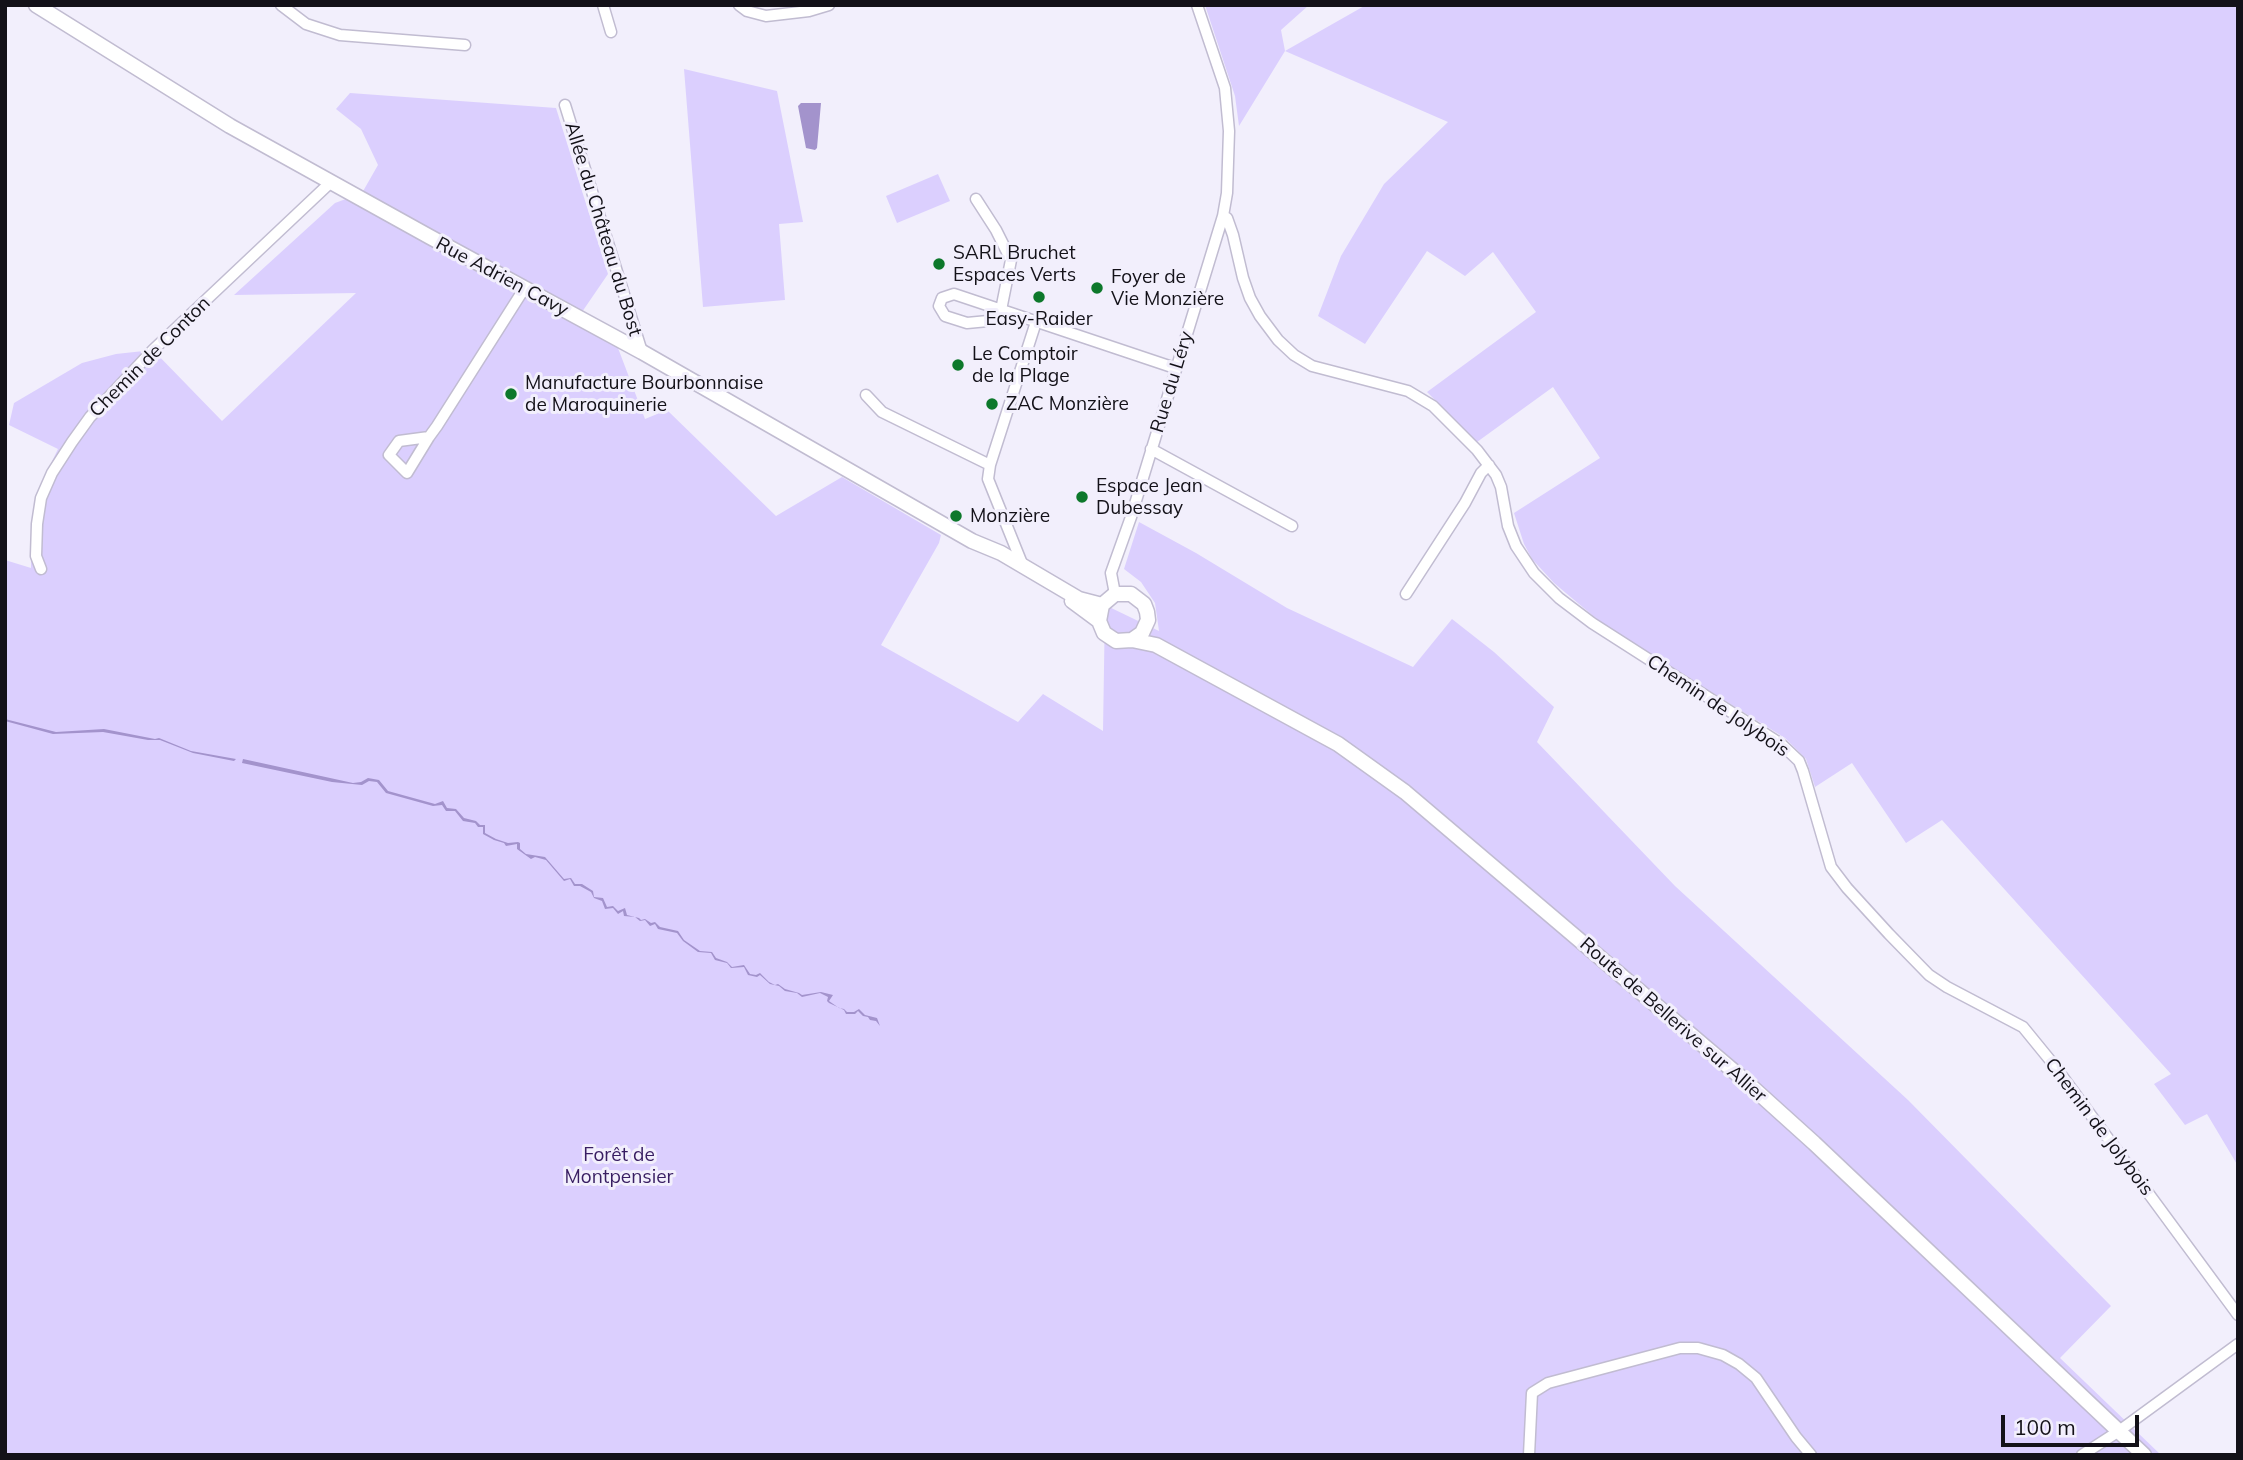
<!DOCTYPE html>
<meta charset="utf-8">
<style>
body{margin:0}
#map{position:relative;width:2243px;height:1460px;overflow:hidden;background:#f2effc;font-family:Mulish,sans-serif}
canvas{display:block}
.frame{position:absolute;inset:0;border:7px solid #131118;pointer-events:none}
.scale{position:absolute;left:2001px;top:1415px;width:138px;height:32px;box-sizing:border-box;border:4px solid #131118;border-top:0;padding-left:9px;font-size:21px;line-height:24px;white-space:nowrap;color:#131118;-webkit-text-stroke:5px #f2effc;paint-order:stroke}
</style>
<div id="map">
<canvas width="2243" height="1460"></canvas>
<div class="frame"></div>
<div class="scale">100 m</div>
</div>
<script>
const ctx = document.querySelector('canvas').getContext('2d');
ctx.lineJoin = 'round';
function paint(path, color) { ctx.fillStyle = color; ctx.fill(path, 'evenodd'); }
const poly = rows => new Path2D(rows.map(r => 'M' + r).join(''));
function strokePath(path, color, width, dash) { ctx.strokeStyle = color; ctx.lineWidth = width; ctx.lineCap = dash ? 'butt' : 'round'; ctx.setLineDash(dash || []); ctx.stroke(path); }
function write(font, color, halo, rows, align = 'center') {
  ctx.font = font + ' Mulish,sans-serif'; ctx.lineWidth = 6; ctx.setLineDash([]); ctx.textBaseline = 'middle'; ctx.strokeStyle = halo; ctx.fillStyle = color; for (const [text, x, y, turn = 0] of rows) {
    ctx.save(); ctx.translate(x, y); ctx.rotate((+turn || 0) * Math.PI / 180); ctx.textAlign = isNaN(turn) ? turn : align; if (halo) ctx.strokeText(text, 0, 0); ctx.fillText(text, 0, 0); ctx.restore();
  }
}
const green = poly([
 [1205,5,1309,5,1281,30,1285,51,1366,5,2238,5,2238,1166,2207,1114,2185,1125,2154,1084,2171,1074,1942,820,1906,843,1852,763,1815,787,1806,759,1785,738,1604,625,1554,583,1532,559,1524,544,1514,513,1600,458,1553,387,1477,442,1427,392,1536,312,1493,252,1465,276,1427,251,1365,344,1318,316,1341,256,1384,184,1448,122,1285,51,1239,126,1235,96],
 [684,69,777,91,803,222,779,224,785,300,703,307],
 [350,93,556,108,608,274,582,312,610,327,645,419,667,410,776,516,842,477,941,535,939,543,881,645,1018,722,1043,694,1103,731,1105,605,1159,631,1155,603,1141,582,1124,569,1139,522,1196,553,1287,608,1413,667,1452,619,1494,652,1554,707,1537,742,1675,886,1908,1100,2111,1306,2060,1358,2161,1455,5,1455,5,560,31,568,31,537,38,490,58,449,9,425,14,403,82,363,116,354,153,350,222,421,356,293,234,295,335,203,362,193,378,165,361,129,336,109],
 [938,174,950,201,897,223,886,196]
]);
const water = poly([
 [801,103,821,103,817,148,815,150,806,148,798,106],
 [5,719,56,732,104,729,155,739,159,738,191,751,236,759,234,761,193,753,160,740,148,740,103,732,53,734,5,721],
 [243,759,353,783,361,782,368,778,379,780,388,791,435,804,443,801,447,808,456,809,464,818,476,821,480,825,485,825,485,833,496,839,508,843,518,842,520,843,520,849,526,854,545,857,564,879,571,878,575,884,582,884,593,891,594,897,603,898,607,907,613,906,618,911,625,908,627,915,639,918,641,920,645,919,651,923,655,922,660,927,678,931,684,940,700,951,712,952,716,958,727,962,732,967,744,965,750,974,756,975,760,973,769,982,775,985,778,984,785,989,799,993,802,995,821,992,833,995,829,1001,839,1008,844,1009,847,1012,854,1012,859,1009,865,1015,877,1018,880,1026,876,1021,870,1020,868,1017,863,1016,858,1011,855,1014,846,1014,844,1010,829,1003,827,1001,828,997,820,993,802,997,797,993,785,991,779,986,770,984,760,975,757,977,748,975,744,967,731,968,727,963,715,960,711,953,698,952,683,941,677,933,658,929,655,924,650,926,645,920,640,921,635,917,624,916,623,911,618,914,613,908,605,909,602,901,594,898,591,892,580,886,574,886,570,879,564,881,546,860,535,857,531,859,517,849,517,844,506,846,504,843,494,840,483,834,483,827,478,827,475,823,463,821,455,811,446,811,442,805,433,806,386,793,377,782,369,781,362,785,332,782,242,763]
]);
const street = poly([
 [281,5,306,24,340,35,465,45],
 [603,5,611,32],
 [739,5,747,11,766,16,809,11,829,5],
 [565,105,642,352],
 [976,199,996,230,1011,260,1001,310],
 [1223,216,1227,218,1233,235,1243,278,1250,298,1260,316,1278,340,1294,355,1312,366,1408,391,1433,406,1477,450,1496,475,1501,487,1508,526,1516,546,1534,573,1559,598,1592,623,1781,744,1799,761,1803,771,1831,867,1847,888,1889,934,1929,975,1947,987,2023,1027,2054,1065,2238,1315],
 [1001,310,988,321,967,323,945,316,939,306,942,298,954,294,1175,368],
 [866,395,882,412,990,465],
 [429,437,399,441,389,455,407,473,429,437,437,426,524,289],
 [1151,449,1292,526],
 [1023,566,988,479,990,465,1036,322],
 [41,569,36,556,37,524,41,498,52,473,72,442,90,417,153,350,331,182],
 [1115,594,1111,573,1131,517,1223,216,1227,193,1229,131,1225,88,1197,5],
 [1406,594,1465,503,1481,473,1489,465],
 [1529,1455,1532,1393,1548,1383,1680,1348,1698,1348,1723,1355,1739,1364,1756,1378,1796,1437,1811,1455],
 [2082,1455,2119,1431,2238,1344]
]);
const secondary = poly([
 [36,5,230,126,430,237,642,352,972,541,1001,553,1079,599,1102,605],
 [1072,601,1099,621,1104,633,1116,641,1132,640,1142,633,1148,620,1147,612,1144,604,1131,594,1115,594,1102,605,1099,621],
 [1132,640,1156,645,1338,744,1405,792,1743,1079,1814,1143,2144,1455]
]);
const markers = [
 [939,264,7,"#0d782b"],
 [1097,288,7,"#0d782b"],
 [1039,297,7,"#0d782b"],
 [958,365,7,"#0d782b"],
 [511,394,7,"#0d782b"],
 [992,404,7,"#0d782b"],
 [1082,497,7,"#0d782b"],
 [956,516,7,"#0d782b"]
];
const streetNames = [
 ["Allée du Château du Bost",603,229,73],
 ["Rue Adrien Cavy",502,277,28],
 ["Chemin de Conton",150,357,-45],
 ["Rue du Léry",1172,382,-73],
 ["Chemin de Jolybois",1718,706,34],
 ["Route de Bellerive sur Allier",1673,1020,41],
 ["Chemin de Jolybois",2099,1127,53]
];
const poiNames = [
 ["SARL Bruchet",953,253],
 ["Espaces Verts",953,275],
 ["Foyer de",1111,277],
 ["Vie Monzière",1111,299],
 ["Easy-Raider",1039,319,"center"],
 ["Le Comptoir",972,354],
 ["de la Plage",972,376],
 ["Manufacture Bourbonnaise",525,383],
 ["de Maroquinerie",525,405],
 ["ZAC Monzière",1006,404],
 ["Espace Jean",1096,486],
 ["Dubessay",1096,508],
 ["Monzière",970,516]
];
const parkNames = [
 ["Forêt de",619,1155],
 ["Montpensier",619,1177]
];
paint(green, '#dbcffe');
paint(water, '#a393cc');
strokePath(street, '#c1bcd1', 13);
strokePath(secondary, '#c1bcd1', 17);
strokePath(street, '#fff', 10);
strokePath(secondary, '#fff', 14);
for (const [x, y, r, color] of markers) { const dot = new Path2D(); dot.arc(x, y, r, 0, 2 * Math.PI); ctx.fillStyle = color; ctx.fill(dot); strokePath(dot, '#f2effc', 2.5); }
write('19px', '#131118', '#f2effc', streetNames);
write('19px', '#131118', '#f2effc', poiNames, 'left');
write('19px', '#381e62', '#f2effc', parkNames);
</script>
